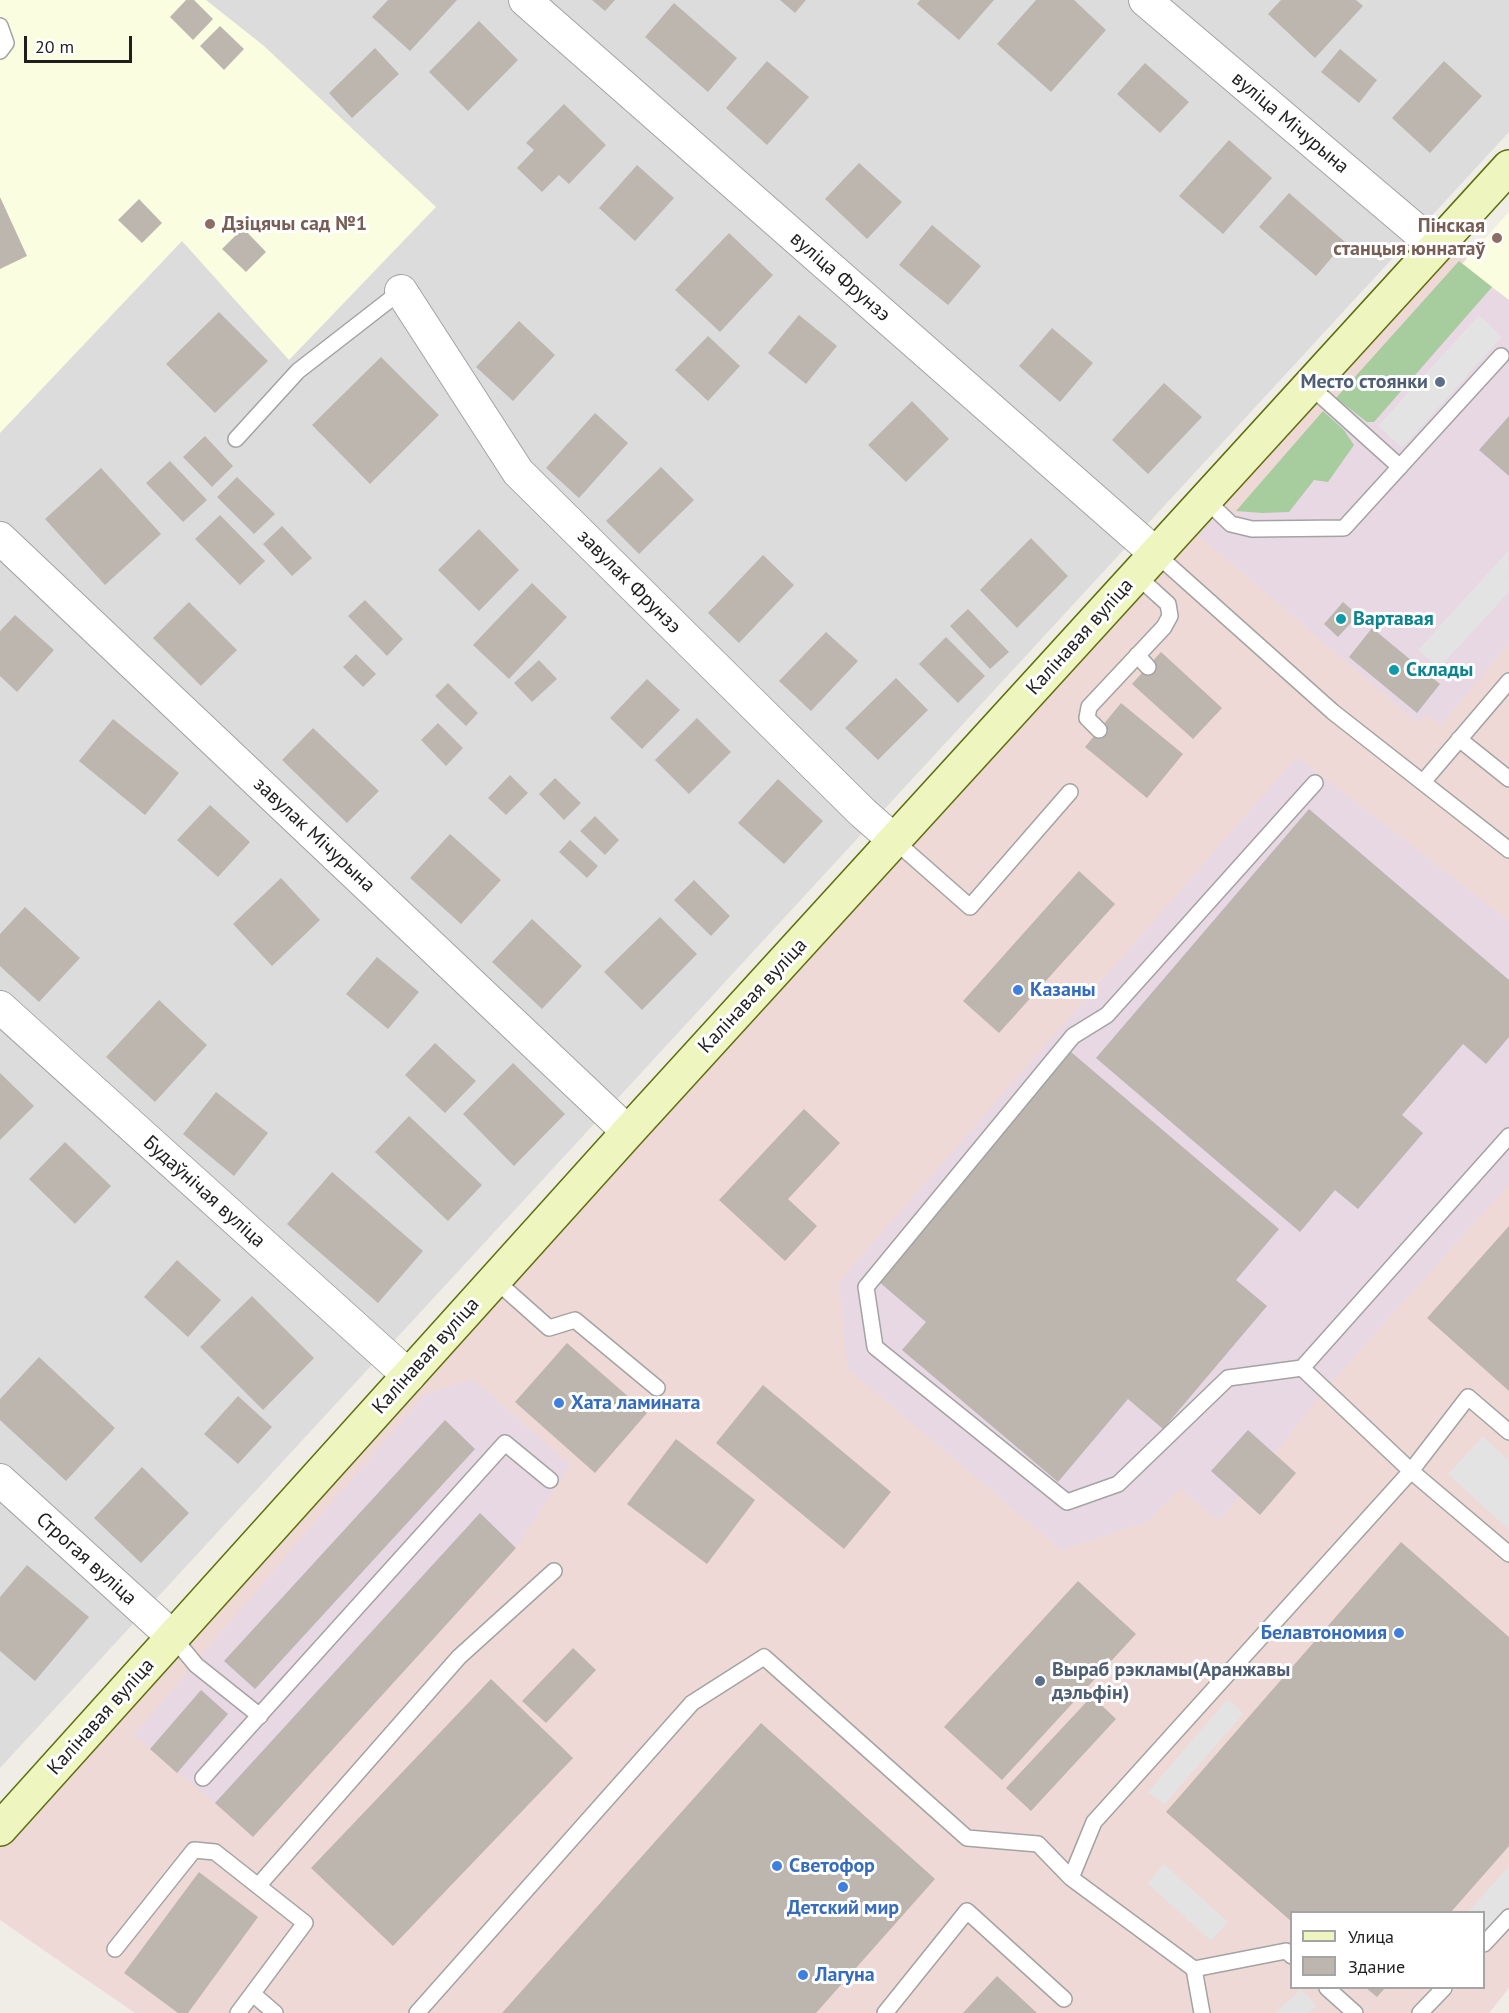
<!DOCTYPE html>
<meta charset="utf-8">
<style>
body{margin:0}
#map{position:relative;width:1509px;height:2013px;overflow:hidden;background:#efede6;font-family:"PT Sans",sans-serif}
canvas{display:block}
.legend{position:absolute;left:1290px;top:1911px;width:195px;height:78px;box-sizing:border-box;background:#fff;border:2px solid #a5a5a5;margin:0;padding:8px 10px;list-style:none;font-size:18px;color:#1f1f1f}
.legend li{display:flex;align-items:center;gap:12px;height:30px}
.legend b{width:30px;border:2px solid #a5a5a5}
.scale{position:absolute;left:24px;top:36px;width:108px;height:27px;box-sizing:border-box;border:3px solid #1f1f1f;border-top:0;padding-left:8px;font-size:18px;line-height:21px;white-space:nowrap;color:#1f1f1f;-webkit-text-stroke:4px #fff;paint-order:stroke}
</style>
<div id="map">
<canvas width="1509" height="2013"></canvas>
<ul class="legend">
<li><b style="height:8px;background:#eef5be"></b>Улица</li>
<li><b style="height:16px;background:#bcb6af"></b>Здание</li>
</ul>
<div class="scale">20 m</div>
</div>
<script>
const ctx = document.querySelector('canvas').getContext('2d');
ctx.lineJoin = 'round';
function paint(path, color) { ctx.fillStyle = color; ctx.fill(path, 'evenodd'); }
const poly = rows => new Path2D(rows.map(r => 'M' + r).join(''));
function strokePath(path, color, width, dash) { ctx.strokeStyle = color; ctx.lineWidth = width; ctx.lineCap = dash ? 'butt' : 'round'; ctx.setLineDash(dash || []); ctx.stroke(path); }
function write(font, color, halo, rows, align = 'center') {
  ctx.font = font + ' "PT Sans",sans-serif'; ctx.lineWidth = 6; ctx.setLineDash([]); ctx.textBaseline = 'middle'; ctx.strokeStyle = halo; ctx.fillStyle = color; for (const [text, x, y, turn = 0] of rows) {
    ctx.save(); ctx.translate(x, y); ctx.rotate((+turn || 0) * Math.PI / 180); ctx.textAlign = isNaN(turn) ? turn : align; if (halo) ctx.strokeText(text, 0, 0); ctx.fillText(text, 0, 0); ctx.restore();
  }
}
const residential = poly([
 [0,0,1509,0,1509,132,0,1768]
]);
const commercial = poly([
 [1452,245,1509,295,1509,1988,1489,2013,135,2013,0,1920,0,1845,614,1172],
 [1292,1912,1484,1912,1484,1988,1292,1988]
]);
const industrial = poly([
 [1462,264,1509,300,1509,643,1441,725,1426,714,1418,723,1189,527,1214,498,1238,516],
 [1297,757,1509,921,1509,1184,1325,1389,1275,1454,1296,1473,1260,1515,1239,1496,1220,1521,1180,1488,1147,1522,1062,1550,848,1369,839,1282],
 [473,1379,570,1465,516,1548,253,1837,215,1803,134,1735,424,1395]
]);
const education = poly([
 [0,0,206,0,264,46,436,207,289,360,182,241,0,433],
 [1509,212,1509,300,1462,264]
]);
const forest = poly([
 [1459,261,1492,287,1374,422,1367,422,1336,398],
 [1323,411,1344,430,1354,445,1328,482,1314,480,1289,512,1262,513,1236,511]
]);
const parking = poly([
 [1479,315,1502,337,1402,448,1378,426],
 [1508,551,1509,592,1439,668,1418,650],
 [1483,1436,1509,1461,1509,1530,1448,1474],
 [1227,1699,1244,1713,1164,1805,1148,1792],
 [1164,1864,1228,1922,1211,1941,1147,1883],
 [1509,1866,1509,1905,1484,1934,1484,1912,1468,1912],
 [1301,1989,1317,2006,1309,2013,1275,2013]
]);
const building = poly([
 [186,0,194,0,213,19,193,40,170,17],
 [388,0,457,0,410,51,372,17],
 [592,0,615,0,605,11],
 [780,0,806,0,795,13],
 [920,0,994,0,959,40,917,4],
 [1036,0,1074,0,1106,30,1051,92,997,44],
 [1281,0,1356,0,1363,6,1315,58,1268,14],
 [674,3,737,58,708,92,645,37],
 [479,21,518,60,468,111,429,72],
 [220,26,244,49,224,70,200,46],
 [375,48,399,74,352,118,329,93],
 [1340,49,1377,80,1359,103,1321,72],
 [767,61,809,97,767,145,726,108],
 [1444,61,1482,96,1430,153,1392,118],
 [1145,63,1189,102,1160,133,1117,94],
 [564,104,606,145,569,184,559,175,542,192,517,168,534,150,526,143],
 [1229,140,1272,178,1223,234,1179,196],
 [859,163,902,202,867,239,825,199],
 [637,165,674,198,635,241,599,208],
 [1289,193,1345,242,1316,276,1259,227],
 [0,197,27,256,0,269],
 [139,199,162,223,142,243,118,220],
 [932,225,981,266,948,305,899,265],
 [243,228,266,252,246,272,222,249],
 [729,233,773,275,720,332,675,290],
 [219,312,268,361,215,413,166,364],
 [799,315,837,346,806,384,768,353],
 [519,321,555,355,513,401,476,367],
 [1052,328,1093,363,1060,402,1019,366],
 [708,336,740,366,708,401,675,370],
 [381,357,439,415,370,484,312,425],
 [1164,383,1202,417,1148,474,1112,440],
 [912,401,949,439,906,482,868,445],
 [595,413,628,443,579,498,546,468],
 [1509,416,1509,476,1479,450],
 [205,436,233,466,212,487,183,457],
 [170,461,207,500,183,522,146,483],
 [661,467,694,500,639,554,606,521],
 [101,468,161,534,105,585,45,519],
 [237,477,275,514,254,534,217,497],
 [220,515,265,561,240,585,195,539],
 [282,526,312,558,292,576,263,544],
 [479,529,519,570,479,611,438,570],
 [1031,538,1068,576,1017,628,980,590],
 [763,555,794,585,739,643,708,613],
 [532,583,567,617,509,679,473,645],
 [365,600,403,639,387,656,348,616],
 [189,602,237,650,201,686,153,638],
 [1343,602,1358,615,1338,637,1324,624],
 [968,609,1009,652,990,669,950,626],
 [15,615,54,650,17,692,0,676,0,631],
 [1372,628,1440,684,1417,713,1349,657],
 [826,632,858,661,811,711,779,681],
 [946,637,985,676,958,703,919,664],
 [1161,652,1222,708,1193,739,1132,684],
 [356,654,376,674,363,687,343,667],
 [539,660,557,679,532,702,514,683],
 [896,678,928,710,878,760,845,728],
 [647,679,680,710,642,749,610,718],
 [448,683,478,713,466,726,435,696],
 [1121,703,1183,754,1147,798,1085,747],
 [697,718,731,752,689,794,655,760],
 [113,719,179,773,145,815,79,761],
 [438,723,463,748,446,766,421,740],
 [313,728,379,791,347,823,282,760],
 [510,775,528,793,506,815,488,798],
 [555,778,581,803,564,820,539,794],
 [778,779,823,821,784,864,738,823],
 [210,805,250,842,218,877,177,840],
 [1309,809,1509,980,1509,1037,1486,1064,1463,1044,1402,1115,1423,1133,1358,1209,1335,1190,1300,1232,1096,1058],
 [595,816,619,840,605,855,580,831],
 [450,834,501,880,461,924,410,878],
 [570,840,598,866,587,878,559,852],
 [1079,871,1115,904,999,1033,963,1001],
 [281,878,320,920,272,966,233,924],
 [694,880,730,916,711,936,674,900],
 [25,907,80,958,39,1002,0,966,0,934],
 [660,917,697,954,642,1010,604,972],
 [532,919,582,966,542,1009,492,962],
 [377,957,419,992,388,1029,346,994],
 [159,1000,207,1045,155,1102,106,1057],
 [435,1043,476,1081,445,1113,405,1075],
 [1071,1052,1279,1229,1236,1280,1267,1306,1163,1429,1128,1399,1058,1482,902,1350,926,1322,878,1281],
 [513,1063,565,1114,514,1166,463,1114],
 [0,1073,34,1106,0,1140],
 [216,1092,268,1133,234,1176,183,1134],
 [804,1109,840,1143,788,1199,817,1226,785,1261,719,1200],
 [409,1116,482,1185,448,1221,375,1152],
 [65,1142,111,1186,75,1224,29,1179],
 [332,1172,423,1251,378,1303,287,1224],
 [1509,1226,1509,1391,1427,1318],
 [177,1260,221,1300,188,1337,144,1297],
 [252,1296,314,1358,263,1410,200,1347],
 [567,1343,647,1413,595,1473,515,1402],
 [39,1357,115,1428,66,1481,0,1420,0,1399],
 [763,1385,891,1492,844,1549,716,1443],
 [238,1396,272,1427,238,1464,204,1434],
 [445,1420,475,1449,255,1689,224,1661],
 [1248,1430,1296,1473,1260,1515,1211,1471],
 [676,1439,755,1500,707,1564,627,1504],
 [142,1467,189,1513,141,1563,94,1518],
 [480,1513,516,1548,253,1837,215,1803],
 [1401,1542,1509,1637,1509,1846,1451,1912,1292,1912,1292,1922,1166,1812],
 [27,1565,89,1617,35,1681,0,1651,0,1597],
 [1078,1581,1136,1634,1002,1780,944,1727],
 [573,1648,596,1670,546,1723,522,1701],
 [491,1679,573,1758,393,1946,311,1868],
 [201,1690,228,1714,177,1773,150,1749],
 [1092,1696,1116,1719,1031,1811,1006,1788],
 [761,1723,935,1879,816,2013,502,2013],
 [199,1872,258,1917,188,2013,178,2013,124,1973],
 [997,1976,1037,2013,963,2013],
 [1366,1988,1385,1988,1377,1997]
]);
const lane = poly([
 [0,26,6,43,0,51],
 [1309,385,1400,467],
 [236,439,298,371,401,291],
 [1205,499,1231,524,1252,529,1344,528,1501,356],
 [1155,553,1333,712,1509,850],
 [1137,655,1148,667],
 [1099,730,1087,718,1089,707,1164,627,1170,616,1168,604,1136,575],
 [1459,739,1509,779],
 [1423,782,1509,681],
 [1315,783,1107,1015,1073,1036,866,1287,875,1347,1067,1502,1118,1484,1228,1378,1302,1368,1509,1136],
 [895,841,970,907,1070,792],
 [495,1280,549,1328,575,1320,657,1388],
 [1302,1368,1411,1471,1509,1554],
 [173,1637,196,1665,260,1716],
 [203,1778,505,1443,550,1480],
 [1071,1878,1094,1822,1411,1471,1468,1397,1509,1432],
 [258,1886,459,1657,554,1571],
 [1484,1944,1509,1917],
 [115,1949,194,1850,215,1852,305,1923,238,2013],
 [1194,1969,1286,1951,1292,1956],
 [1327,1988,1355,2013],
 [253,1994,275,2013],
 [417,2013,692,1703,764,1657,967,1838,1038,1844,1071,1878,1194,1969,1202,2013],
 [885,2013,967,1911,1064,1999],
 [1420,2013,1444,1988]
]);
const street = poly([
 [525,0,1155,553],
 [1145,0,1435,246],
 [401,291,518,472,863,813,895,841],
 [0,538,628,1132],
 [0,1007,409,1376],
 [0,1480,173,1637]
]);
const secondary = poly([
 [0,1829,628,1132,1509,167]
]);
const markers = [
 [210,224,6,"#8d6e63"],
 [1497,238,6,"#8d6e63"],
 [1440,382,6,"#5c6f8a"],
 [1341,619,6,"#0f9aa8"],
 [1394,670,6,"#0f9aa8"],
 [1018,990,6,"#3f7fe0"],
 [559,1403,6,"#3f7fe0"],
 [1399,1633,6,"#3f7fe0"],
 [1040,1681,6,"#5c6f8a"],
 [777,1866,6,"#3f7fe0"],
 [843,1887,6,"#3f7fe0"],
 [803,1975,6,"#3f7fe0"]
];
const streetNames = [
 ["вуліца Мічурына",1290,123,40],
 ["вуліца Фрунзэ",840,277,41],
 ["завулак Фрунзэ",629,582,45],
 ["Калінавая вуліца",1080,637,-48],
 ["завулак Мічурына",314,835,43],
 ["Калінавая вуліца",753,996,-47],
 ["Будаўнічая вуліца",204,1192,42],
 ["Калінавая вуліца",426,1356,-48],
 ["Строгая вуліца",86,1559,42],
 ["Калінавая вуліца",101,1717,-48]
];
const educationNames = [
 ["Дзіцячы сад №1",222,224],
 ["Пінская",1485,226,"right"],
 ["станцыя юннатаў",1485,249,"right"]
];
const serviceNames = [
 ["Место стоянки",1428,382],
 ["Выраб рэкламы(Аранжавы",1052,1670,"left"],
 ["дэльфін)",1052,1693,"left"]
];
const cultureNames = [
 ["Вартавая",1353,619],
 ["Склады",1406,670]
];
const shopNames = [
 ["Казаны",1030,990],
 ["Хата ламината",571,1403],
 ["Белавтономия",1387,1633,"right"],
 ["Светофор",789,1866],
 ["Детский мир",843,1908,"center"],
 ["Лагуна",815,1975]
];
paint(residential, '#dddcdc');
paint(commercial, '#efd9d6');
paint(industrial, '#e8d8e4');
paint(education, '#fbfde1');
paint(forest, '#a7cc9d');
paint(parking, '#e3e3e3');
paint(building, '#bcb6af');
strokePath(lane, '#a3a3a3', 18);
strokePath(street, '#a3a3a3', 34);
strokePath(secondary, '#5d700c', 36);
strokePath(lane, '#fff', 15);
strokePath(street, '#fff', 32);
strokePath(secondary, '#eef5be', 33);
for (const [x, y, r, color] of markers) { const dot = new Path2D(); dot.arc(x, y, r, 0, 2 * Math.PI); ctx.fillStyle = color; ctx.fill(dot); strokePath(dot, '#fff', 2); }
write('20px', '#1f1f1f', '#fff', streetNames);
write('bold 20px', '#785e54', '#fff', educationNames, 'left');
write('bold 20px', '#4e5e75', '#fff', serviceNames, 'right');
write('bold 20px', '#0d838f', '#fff', cultureNames, 'left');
write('bold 20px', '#366cbe', '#fff', shopNames, 'left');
</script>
